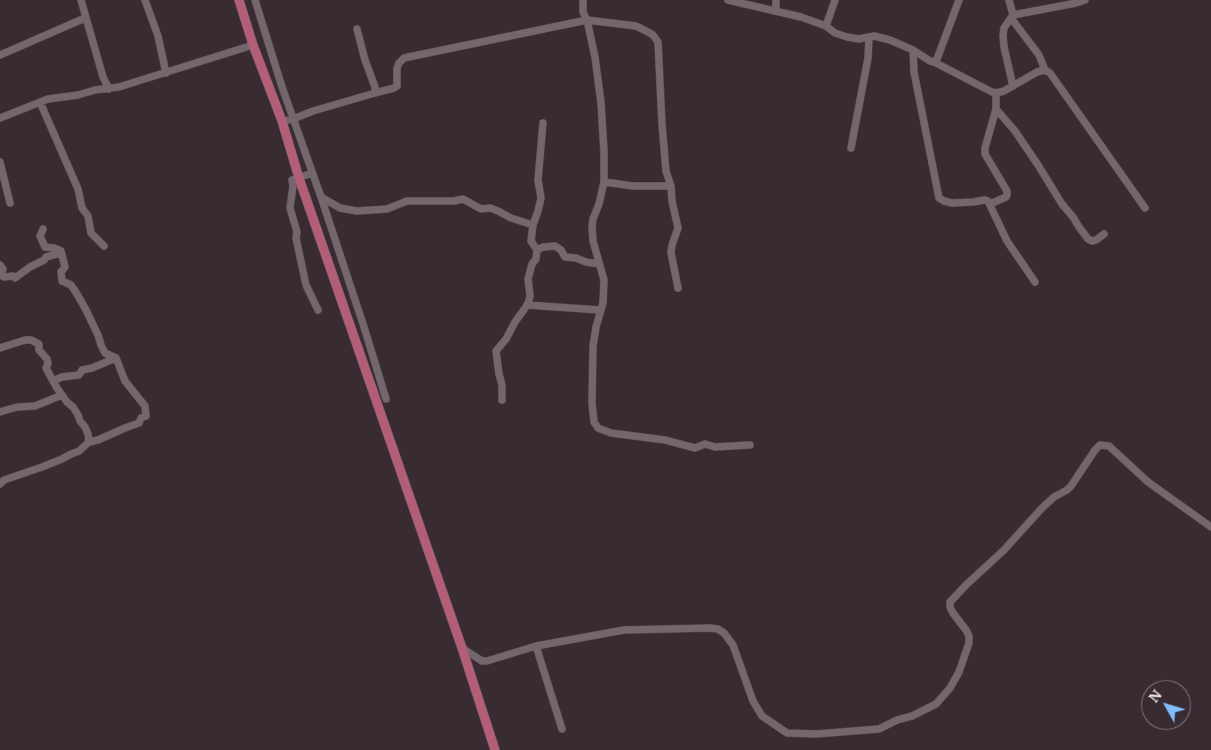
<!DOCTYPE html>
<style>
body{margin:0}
#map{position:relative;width:1211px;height:750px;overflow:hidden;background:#382c32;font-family:Merriweather,serif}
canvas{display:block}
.north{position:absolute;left:1141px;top:680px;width:50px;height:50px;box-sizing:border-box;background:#382c32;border:1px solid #83787d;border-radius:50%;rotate:309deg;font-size:14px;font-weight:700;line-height:20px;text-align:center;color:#f3eaee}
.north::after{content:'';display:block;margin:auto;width:18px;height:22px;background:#81bdfa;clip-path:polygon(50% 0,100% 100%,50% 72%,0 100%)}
</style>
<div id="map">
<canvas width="1211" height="750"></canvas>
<div class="north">N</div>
</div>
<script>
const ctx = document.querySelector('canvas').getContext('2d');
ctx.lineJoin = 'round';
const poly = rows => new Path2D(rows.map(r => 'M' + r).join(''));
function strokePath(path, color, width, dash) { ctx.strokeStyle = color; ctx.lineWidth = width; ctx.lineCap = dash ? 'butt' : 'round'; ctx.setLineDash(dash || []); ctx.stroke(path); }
const minor = poly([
 [81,0,103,77,109,89],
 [145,0,158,36,166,73],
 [255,0,282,87,321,197,364,327,386,399],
 [583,0,583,12,587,20,595,57,601,103,604,152,604,182,599,204,593,219,592,226,593,241,604,280,603,303,596,327,593,346,592,403,594,422,598,428,611,433,665,440,695,448,705,444,715,447,750,445],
 [728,0,801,17,826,26,835,33,847,37,859,39,874,36,890,40,913,50,930,61,934,62,937,59,959,0],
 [776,0,776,10],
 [1009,0,1013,15,1004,28,1003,35,1004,47,1013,86],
 [1013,15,1076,3,1085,0],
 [1011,18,1039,55,1045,70],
 [826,26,835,0],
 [913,50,914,72,939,198,944,201,952,203,973,202,985,200,988,201,1007,241,1035,282],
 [0,55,85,18],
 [934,62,992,92,996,93,1004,91,1037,72,1045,70,1050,73,1145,208],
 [375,93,394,88,397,86,397,68,399,63,404,58,587,20,636,26,648,32,653,35,658,42,662,124,666,171,671,186,672,201,678,228,672,245,671,253,678,288],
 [40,102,78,189,82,208,88,216,91,233,104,246],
 [996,109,1015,131,1038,165,1062,204,1073,217,1079,227,1088,239,1092,241,1096,240,1104,234],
 [0,118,48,99,78,95,95,90,119,87,253,45],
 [282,121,293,119,313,111,375,93,375,87,365,60,357,29],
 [543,123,538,180,541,198,538,211,533,225,531,241,537,250,543,247,555,246,561,250,565,257,576,258,586,262,599,264],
 [851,148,868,58,869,38],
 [0,162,10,203],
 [312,173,292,180,293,186,290,208,297,232,296,238,306,285,318,310],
 [604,182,633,186,671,186],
 [321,197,340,208,357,211,387,209,407,201,454,201,463,199,481,209,490,208,498,211,511,218,533,225],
 [990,204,1006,197,1007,195,1007,191,985,154,985,148,996,109,996,93],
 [0,265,3,269,1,275,4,277,13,276,15,278,30,267,44,260,46,257,61,253],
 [527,305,600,310],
 [0,348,25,340,31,340,39,344,39,350,47,359,48,364,46,368,57,388,67,402,73,407,78,415,80,421,85,427,88,434,89,442],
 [53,381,62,377,79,375,82,370,92,368,116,358],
 [502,400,502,385,499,374,496,351,506,339,515,322,528,304,530,296,528,279,532,264,536,259,537,250],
 [0,412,17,407,35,406,62,395],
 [0,484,4,480,42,467,62,459,69,455,79,451,89,442,98,440,125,428,139,423,141,418,146,416,145,406,125,381,116,358,105,353,101,345,98,335,86,310,77,294,71,285,62,281,61,272,65,267,61,251,54,248,45,247,40,236,43,229],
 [536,646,562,729],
 [462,648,482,661,487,661,536,646,624,630,710,628,718,629,724,633,733,645,753,701,762,716,787,733,816,734,879,729,897,720,912,716,936,704,950,688,959,672,969,643,969,636,966,630,953,613,950,607,950,602,966,585,1004,550,1042,508,1054,497,1067,490,1071,486,1095,450,1100,445,1109,446,1148,482,1211,527]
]);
const major = poly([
 [239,0,253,45,282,121,299,178,462,648,495,750]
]);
strokePath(minor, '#564c51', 8);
strokePath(major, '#564c51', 10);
strokePath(minor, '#74666d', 7);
strokePath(major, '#b25e77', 9);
</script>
